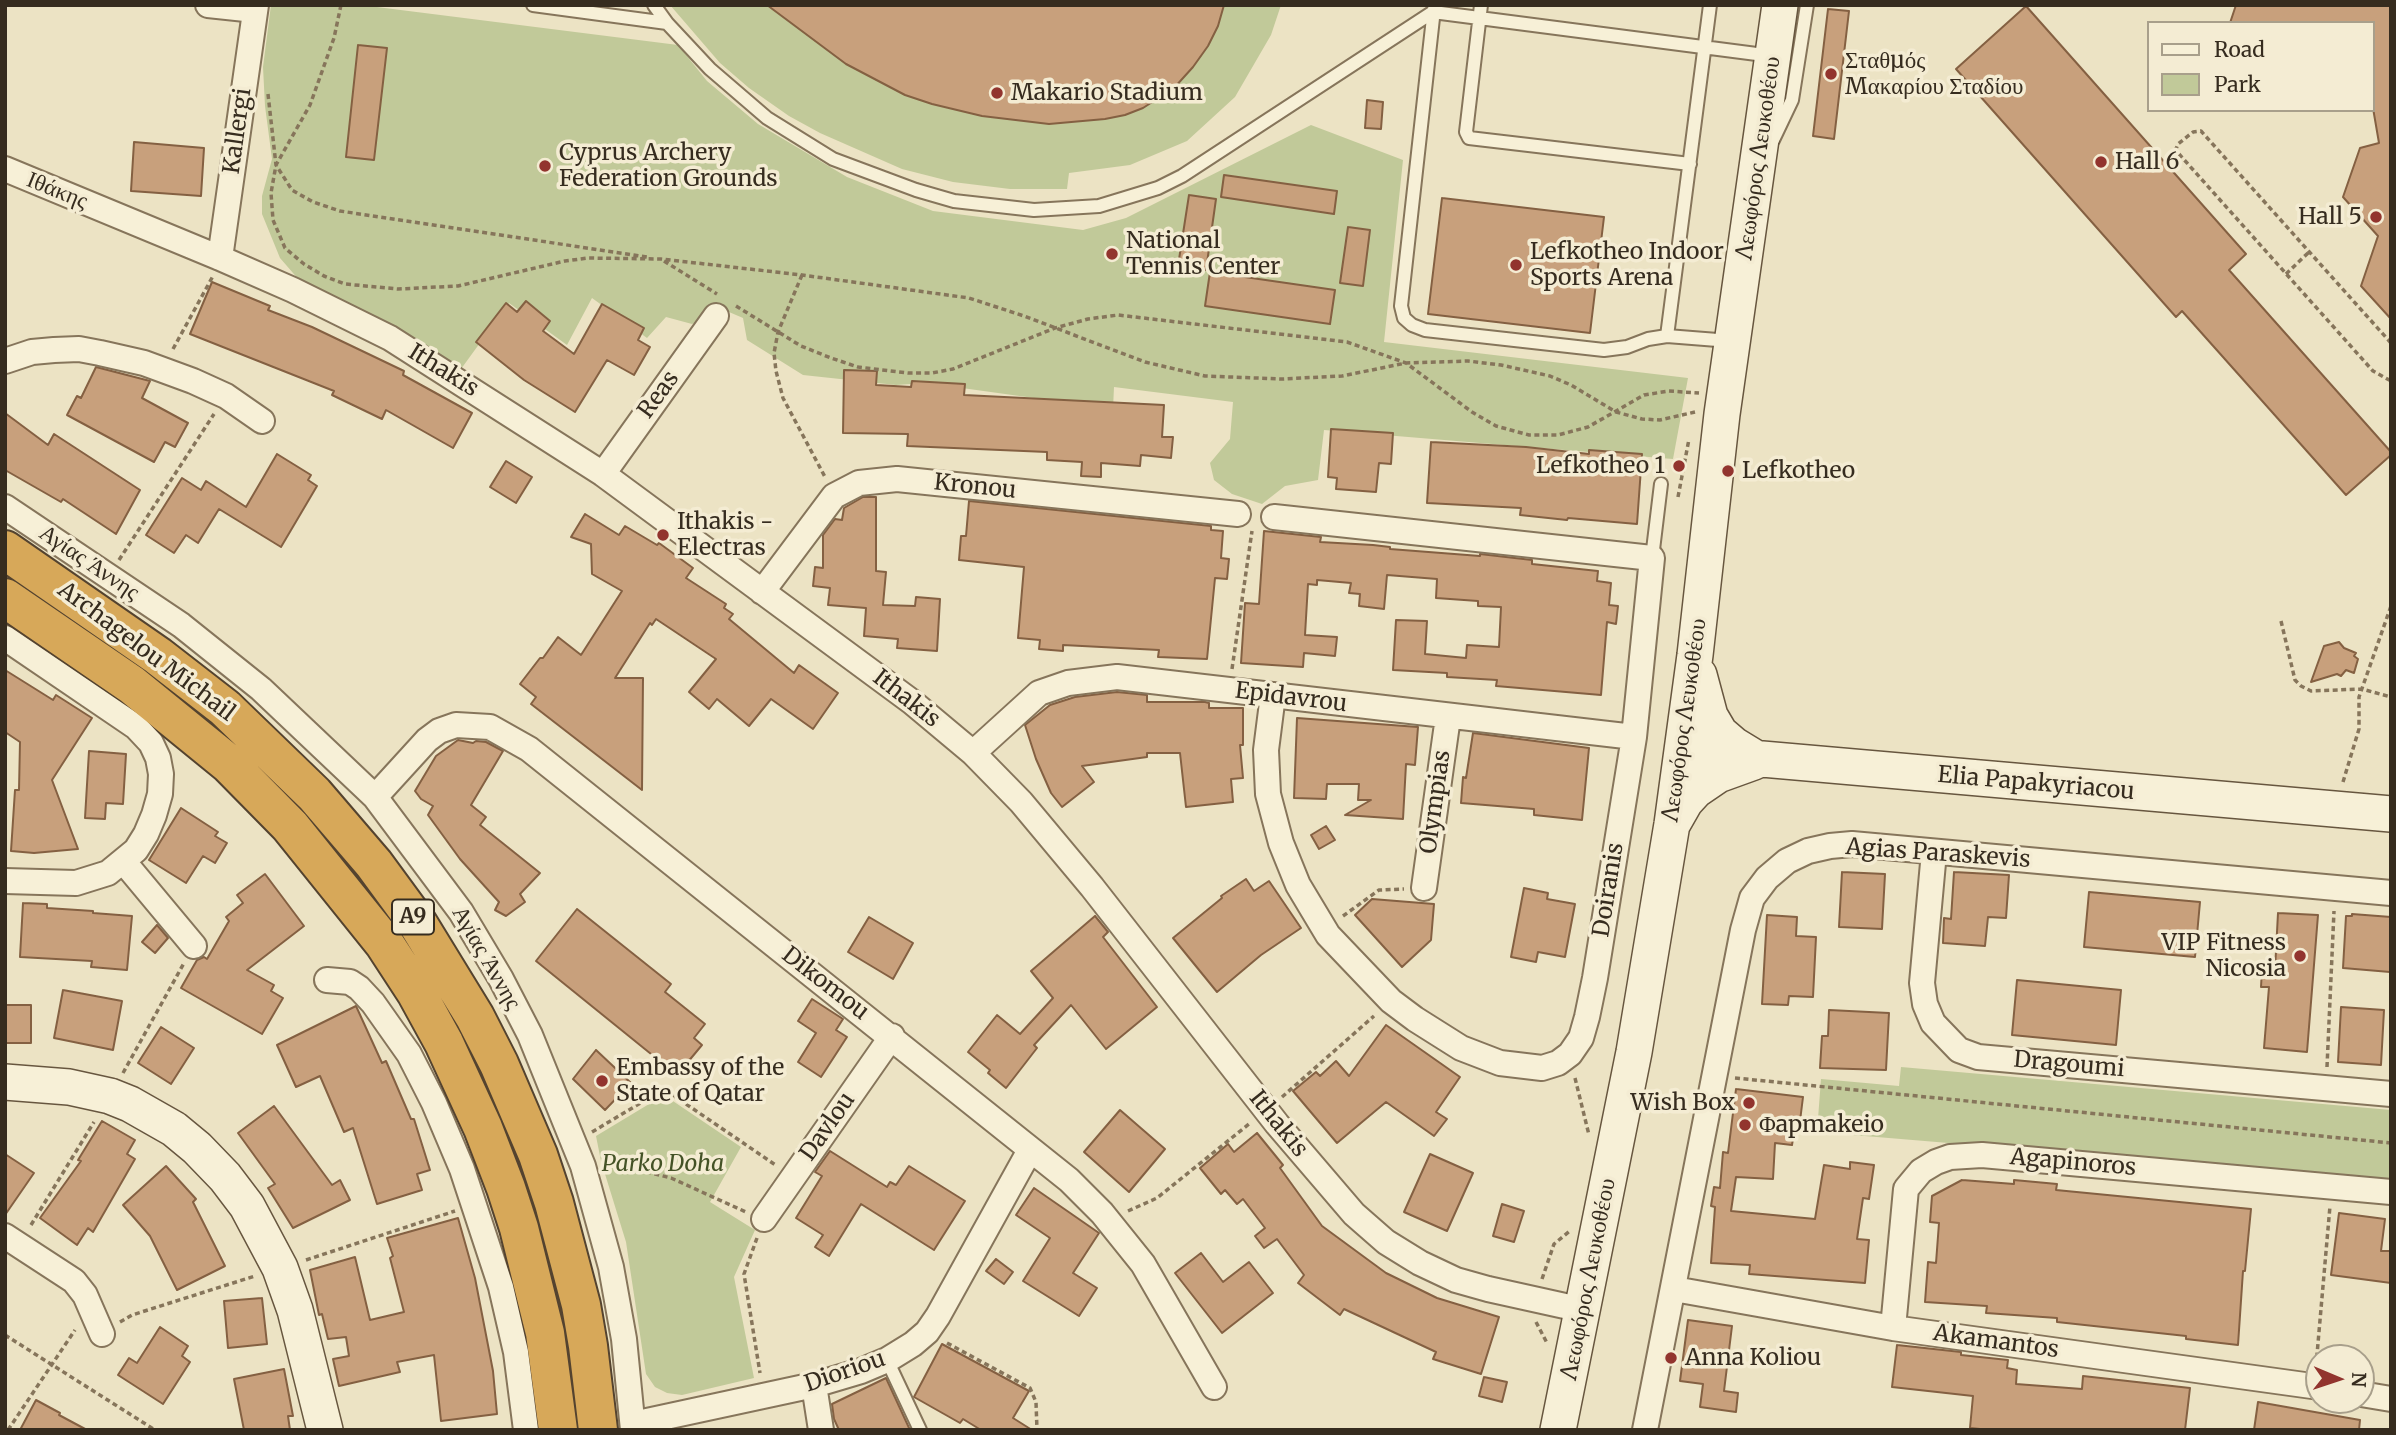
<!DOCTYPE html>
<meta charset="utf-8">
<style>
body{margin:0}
#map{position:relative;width:2396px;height:1435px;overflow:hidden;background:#ece3c4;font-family:Merriweather,serif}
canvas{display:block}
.frame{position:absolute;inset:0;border:7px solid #362c1f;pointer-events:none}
.legend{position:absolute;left:2147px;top:21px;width:228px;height:91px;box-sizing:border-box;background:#f4ecd3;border:2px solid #a89f8b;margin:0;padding:9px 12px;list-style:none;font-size:21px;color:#362c1f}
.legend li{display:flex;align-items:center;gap:14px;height:35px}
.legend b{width:35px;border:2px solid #a89f8b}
.north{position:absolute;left:2305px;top:1344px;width:70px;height:70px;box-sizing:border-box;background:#f4ecd3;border:2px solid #a89f8b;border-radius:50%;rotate:92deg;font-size:19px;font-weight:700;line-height:28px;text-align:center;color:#362c1f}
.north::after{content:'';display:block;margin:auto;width:24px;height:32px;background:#92342e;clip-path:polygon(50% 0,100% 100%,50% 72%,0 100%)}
</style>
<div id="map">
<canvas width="2396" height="1435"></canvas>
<div class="frame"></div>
<ul class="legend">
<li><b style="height:9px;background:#f7f0d7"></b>Road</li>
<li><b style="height:19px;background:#c1c999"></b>Park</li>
</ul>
<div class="north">N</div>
</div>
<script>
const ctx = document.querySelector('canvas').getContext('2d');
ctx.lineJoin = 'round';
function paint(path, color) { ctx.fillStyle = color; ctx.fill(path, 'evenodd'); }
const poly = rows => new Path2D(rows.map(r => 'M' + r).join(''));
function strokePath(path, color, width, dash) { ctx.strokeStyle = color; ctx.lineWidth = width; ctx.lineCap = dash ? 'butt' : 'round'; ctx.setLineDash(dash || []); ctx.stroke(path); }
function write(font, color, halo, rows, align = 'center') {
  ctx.font = font + ' Merriweather,serif'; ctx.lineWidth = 7; ctx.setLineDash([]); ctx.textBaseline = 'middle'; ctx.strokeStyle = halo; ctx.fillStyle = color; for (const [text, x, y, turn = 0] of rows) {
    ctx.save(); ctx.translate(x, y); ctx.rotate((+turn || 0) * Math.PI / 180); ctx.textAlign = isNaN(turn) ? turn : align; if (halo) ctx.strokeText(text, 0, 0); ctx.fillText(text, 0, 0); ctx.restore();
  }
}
const green = poly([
 [271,5,361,5,678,45,707,81,758,124,847,177,933,211,1083,230,1126,218,1311,125,1403,160,1384,342,1688,378,1673,459,1324,430,1318,480,1285,486,1262,504,1232,494,1214,480,1210,463,1230,439,1233,402,1114,387,1113,409,926,383,896,385,803,375,747,340,743,318,715,306,708,317,692,324,666,317,647,338,592,298,567,345,509,303,461,369,306,288,280,258,262,214,262,196,272,159,265,106,263,67],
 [670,5,1281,5,1271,35,1235,97,1187,141,1130,165,1069,173,1067,189,1010,189,953,182,902,169,820,133,789,116,749,88,720,63],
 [1901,1067,2391,1110,2391,1180,1817,1132,1821,1079,1899,1086],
 [664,1095,741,1147,710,1202,755,1230,734,1277,754,1378,682,1395,667,1393,655,1387,646,1374,626,1242,601,1161,596,1136]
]);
const building = poly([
 [767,5,1224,5,1218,26,1208,46,1193,67,1174,88,1143,108,1125,115,1105,119,1049,124,982,116,932,104,905,95,846,64,767,5],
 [2236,5,2391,5,2391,319,2361,286,2378,236,2343,197,2360,148,2379,143,2373,108,2373,23,2230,23,2236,5],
 [2026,6,2246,254,2229,270,2391,452,2391,455,2346,495,2182,311,2176,317,1956,69,2026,6],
 [1828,9,1849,11,1834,139,1813,136,1828,9],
 [358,45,387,48,374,160,346,157,358,45],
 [1367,100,1383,102,1381,129,1365,128,1367,100],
 [134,142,204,148,201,196,131,191,134,142],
 [1224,175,1337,191,1334,214,1221,197,1224,175],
 [1189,195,1216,199,1206,270,1178,266,1189,195],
 [1442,198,1604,217,1590,333,1428,314,1442,198],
 [1348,227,1370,230,1363,286,1340,283,1348,227],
 [1210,272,1335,290,1330,324,1205,306,1210,272],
 [212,282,270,306,268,310,312,327,404,371,403,375,472,413,453,448,386,410,382,419,332,395,334,391,190,334,212,282],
 [526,301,550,321,543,331,574,354,602,304,644,328,638,340,650,347,634,375,607,360,575,412,524,380,476,342,506,303,517,312,526,301],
 [96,367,150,381,142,398,188,423,175,447,165,442,154,462,67,415,77,396,81,398,96,367],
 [844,370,877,371,876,385,911,387,912,381,965,384,964,395,1164,405,1162,437,1173,437,1171,458,1141,455,1140,466,1101,463,1101,477,1081,476,1082,462,1047,460,1047,452,907,446,908,434,843,433,844,370],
 [5,413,48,445,54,434,140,490,116,534,63,499,61,502,5,470,5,413],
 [1331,429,1393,433,1391,464,1379,463,1376,492,1336,489,1337,478,1328,477,1331,429],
 [1431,442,1526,447,1589,454,1589,450,1642,454,1637,524,1568,518,1567,520,1520,515,1521,508,1427,503,1431,442],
 [277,454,311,475,308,480,317,486,281,547,219,509,198,543,186,535,174,553,146,535,182,478,201,490,206,481,246,507,277,454],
 [506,461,532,477,516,503,490,487,506,461],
 [863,497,876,497,876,571,886,572,883,605,915,606,916,597,940,599,937,651,897,648,898,639,864,636,866,608,828,605,830,588,813,586,815,567,823,568,823,535,835,519,842,520,844,508,863,497],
 [969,501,1211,526,1211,530,1223,531,1221,558,1229,559,1227,579,1215,578,1207,659,1158,657,1159,650,1063,645,1063,651,1039,649,1040,640,1018,638,1024,567,959,560,961,536,966,536,969,501],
 [585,514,619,535,625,526,657,545,659,543,693,568,686,578,726,604,724,608,733,614,729,619,794,673,799,665,838,693,813,729,771,699,749,726,717,699,709,709,689,692,716,659,656,619,652,625,650,623,615,678,643,678,642,790,531,704,536,697,520,684,540,658,543,658,558,637,581,655,622,591,592,574,591,544,571,537,585,514],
 [1264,531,1321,537,1320,542,1373,545,1390,547,1390,549,1480,556,1480,554,1532,560,1532,564,1598,571,1597,581,1611,583,1609,605,1618,606,1616,624,1607,622,1601,695,1496,686,1497,680,1447,677,1447,673,1393,670,1396,620,1427,621,1425,654,1466,658,1467,645,1499,647,1501,607,1478,606,1478,601,1436,598,1437,579,1387,575,1384,609,1359,606,1360,594,1349,593,1351,583,1317,580,1317,585,1308,584,1305,635,1337,637,1335,656,1304,653,1303,667,1241,663,1245,603,1259,604,1264,531],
 [2339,642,2344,648,2356,653,2354,656,2358,659,2354,673,2346,670,2341,676,2337,674,2311,682,2324,646,2339,642],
 [5,670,53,700,56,695,92,718,52,780,78,849,34,853,11,851,15,790,19,790,20,742,5,732,5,670],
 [1117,692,1147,695,1147,702,1205,702,1209,703,1209,708,1243,708,1243,745,1240,745,1243,778,1231,779,1233,802,1186,807,1180,753,1147,753,1147,757,1082,766,1094,782,1062,807,1051,793,1036,759,1025,725,1050,705,1075,697,1117,692],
 [1297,718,1418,727,1415,765,1406,764,1403,819,1345,815,1371,800,1358,800,1359,784,1327,784,1326,799,1294,798,1297,718],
 [1473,733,1589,748,1582,820,1534,815,1534,809,1461,803,1463,777,1466,778,1473,733],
 [458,740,473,743,476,741,486,742,503,751,471,805,486,817,480,825,540,873,520,894,525,902,506,916,495,910,499,902,460,859,428,815,433,806,421,799,415,791,436,756,458,740],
 [89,751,126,754,123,804,106,803,105,819,85,818,89,751],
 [181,808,218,832,215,836,227,843,215,863,203,856,186,883,149,860,181,808],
 [1326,826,1335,840,1319,849,1311,835,1326,826],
 [1842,872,1885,874,1882,929,1839,927,1842,872],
 [1954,872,2009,875,2006,918,1988,917,1985,946,1943,943,1944,918,1951,919,1954,872],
 [265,874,304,926,247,970,274,985,271,991,283,998,262,1034,181,988,197,960,204,957,207,959,229,921,226,917,243,903,237,895,265,874],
 [1246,879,1254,891,1269,881,1301,928,1261,955,1217,992,1173,938,1222,898,1221,896,1246,879],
 [1524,888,1548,893,1547,899,1575,904,1565,957,1538,952,1536,962,1511,957,1524,888],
 [2089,892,2200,902,2195,957,2084,947,2089,892],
 [1372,899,1434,904,1431,940,1402,967,1355,915,1372,899],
 [23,903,47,904,47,908,93,911,93,913,132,916,127,970,91,967,92,961,20,957,23,903],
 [577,909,671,984,665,992,705,1024,694,1038,702,1045,677,1075,536,961,577,909],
 [2278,913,2318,915,2307,1052,2264,1048,2269,987,2261,987,2262,969,2275,970,2278,913],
 [2352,914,2391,917,2390,972,2343,968,2346,916,2352,916,2352,914],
 [1767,915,1797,917,1796,936,1816,937,1813,997,1789,996,1788,1005,1762,1004,1767,915],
 [1095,916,1108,932,1103,937,1157,1007,1106,1049,1071,1005,1034,1045,1037,1048,1006,1088,988,1073,990,1070,968,1052,997,1015,1020,1034,1053,998,1031,971,1095,916],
 [869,917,913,943,893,979,848,952,869,917],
 [157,925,168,938,155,953,142,942,157,925],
 [2017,980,2121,990,2116,1045,2012,1035,2017,980],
 [63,990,122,1001,113,1050,54,1038,63,990],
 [812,999,843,1019,836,1030,847,1037,821,1077,798,1062,816,1033,798,1021,812,999],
 [5,1005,31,1005,31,1043,6,1043,5,1005],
 [356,1006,382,1063,386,1061,411,1119,414,1119,430,1170,417,1174,422,1190,377,1204,353,1128,344,1132,320,1076,296,1087,277,1045,356,1006],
 [2341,1007,2384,1010,2381,1065,2338,1062,2341,1007],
 [1829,1010,1889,1013,1886,1070,1820,1068,1822,1036,1828,1036,1829,1010],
 [1386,1025,1460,1077,1436,1112,1447,1119,1434,1136,1386,1102,1337,1143,1293,1091,1316,1072,1320,1076,1336,1061,1349,1076,1386,1025],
 [161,1027,194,1048,171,1084,138,1063,161,1027],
 [596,1050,631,1083,605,1110,573,1079,596,1050],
 [1736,1089,1803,1097,1800,1121,1796,1120,1792,1145,1775,1143,1773,1179,1736,1177,1731,1211,1815,1219,1824,1165,1850,1169,1850,1162,1874,1165,1869,1199,1863,1198,1857,1239,1869,1240,1865,1283,1749,1274,1750,1265,1711,1263,1715,1207,1711,1206,1714,1187,1720,1188,1723,1152,1728,1153,1736,1089],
 [274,1106,332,1185,340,1180,350,1200,293,1228,268,1188,275,1184,238,1133,274,1106],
 [1120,1110,1165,1149,1129,1192,1084,1152,1120,1110],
 [102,1121,135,1140,127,1154,135,1159,93,1232,88,1228,77,1245,40,1218,81,1161,78,1160,102,1121],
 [1257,1133,1283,1165,1280,1168,1322,1226,1386,1273,1437,1298,1499,1317,1481,1374,1433,1359,1436,1352,1344,1309,1340,1315,1298,1283,1304,1275,1277,1239,1264,1248,1255,1236,1265,1228,1243,1199,1237,1204,1225,1190,1221,1194,1200,1168,1228,1144,1234,1152,1257,1133],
 [830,1151,887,1187,890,1182,896,1185,909,1166,965,1201,934,1250,861,1204,829,1256,815,1247,823,1235,796,1218,822,1176,815,1172,830,1151],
 [5,1154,34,1173,5,1215,5,1154],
 [1430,1154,1473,1173,1447,1231,1404,1212,1430,1154],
 [166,1166,196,1199,193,1202,225,1266,177,1290,150,1236,123,1205,166,1166],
 [1962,1180,2014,1184,2014,1180,2057,1184,2056,1190,2251,1209,2245,1271,2243,1271,2238,1345,2186,1339,2186,1336,2057,1322,2057,1318,1986,1313,1987,1306,1925,1302,1928,1262,1936,1263,1939,1223,1930,1222,1932,1196,1962,1180],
 [1034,1188,1099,1233,1073,1273,1097,1288,1079,1316,1023,1281,1050,1238,1016,1215,1034,1188],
 [1502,1204,1524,1211,1514,1242,1493,1236,1502,1204],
 [2339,1213,2385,1219,2381,1251,2391,1251,2391,1283,2331,1275,2339,1213],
 [458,1218,475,1278,493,1371,497,1414,441,1421,434,1355,397,1362,400,1372,339,1386,333,1359,349,1356,346,1337,328,1339,322,1314,319,1315,310,1270,355,1257,370,1320,404,1312,390,1258,393,1256,387,1238,458,1218],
 [1201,1253,1223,1282,1249,1262,1273,1293,1222,1333,1175,1273,1201,1253],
 [996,1259,1013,1272,1004,1284,986,1271,996,1259],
 [262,1298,267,1344,228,1348,224,1301,262,1298],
 [1688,1320,1732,1326,1724,1391,1738,1393,1736,1412,1700,1407,1703,1384,1680,1381,1688,1320],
 [160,1327,188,1346,182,1356,190,1362,163,1404,118,1375,129,1358,137,1363,160,1327],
 [942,1344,1029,1391,1013,1418,1032,1430,981,1430,963,1419,960,1423,914,1397,942,1344],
 [1897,1345,1961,1352,1961,1355,2008,1360,2007,1368,2017,1370,2016,1384,2082,1389,2083,1376,2190,1388,2185,1430,1990,1430,1970,1428,1973,1396,1892,1387,1897,1345],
 [284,1369,293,1416,288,1416,290,1430,244,1430,234,1379,284,1369],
 [1484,1377,1507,1382,1502,1402,1479,1396,1484,1377],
 [886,1378,910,1430,839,1430,834,1419,832,1404,886,1378],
 [36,1400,60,1413,59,1415,87,1430,20,1430,36,1400],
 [2258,1402,2360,1420,2359,1430,2254,1430,2258,1402]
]);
const path = poly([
 [341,5,334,38,310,105,276,165,271,193,273,220,285,248,304,264,324,276,345,284,398,289,458,286,565,261,588,258,661,259,802,275,969,298,1024,316,1145,362,1205,376,1282,379,1342,376,1406,363,1468,361,1501,365,1550,376,1571,385,1616,412,1642,419,1660,420,1695,412],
 [268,94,276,165,292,190,313,202,340,211,647,257],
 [664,261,717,294],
 [2286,274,2309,252],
 [802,275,778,332,774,353,776,371,783,398,825,477],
 [736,306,801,346,831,358,858,367,908,373,932,373,953,369,1055,328,1088,319,1118,315,1347,342,1406,363,1472,412,1496,426,1529,435,1558,435,1588,427,1644,395,1669,391,1699,393],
 [2391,343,2201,131,2193,132,2178,144,2176,149,2179,154,2373,371,2391,381],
 [173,349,213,276],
 [1678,497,1689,439],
 [2391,549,2391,553],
 [119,560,214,414],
 [2281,621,2295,680,2301,686,2311,691,2362,689,2391,697],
 [1232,669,1252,531],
 [2343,782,2359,729,2359,697,2391,606],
 [1343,916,1379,890,1404,889],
 [2327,1067,2334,911],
 [123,1073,184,963],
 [1575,1078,1589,1135],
 [1735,1078,2391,1143],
 [1282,1097,1374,1016],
 [592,1132,664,1089,777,1166],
 [605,1161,671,1178,746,1212],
 [1128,1211,1157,1198,1249,1124],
 [31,1225,94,1122],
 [757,1238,744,1274,760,1373],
 [306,1260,455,1211],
 [1542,1279,1554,1244,1571,1230],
 [120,1322,132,1315,255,1276],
 [1536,1322,1547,1343],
 [5,1335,155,1430],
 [947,1343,1030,1388,1036,1402,1037,1430],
 [2316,1366,2330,1206],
 [8,1430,75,1330]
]);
const lane = poly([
 [533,5,667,23],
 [654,5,667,23,710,69,767,118,833,159,916,190,954,201,1034,210,1099,206,1158,188,1182,176,1433,12,1772,56],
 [1481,5,1466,132,1469,138,1690,164],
 [1434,9,1401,306,1404,318,1412,325,1425,330,1604,350,1627,347,1648,339,1667,336,1730,341],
 [1773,140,1792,100,1807,5],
 [1667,336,1710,5],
 [1652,558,1661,484],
 [887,1360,920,1430]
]);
const street = poly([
 [208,5,255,10],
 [5,169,220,258,293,290,390,338,603,474,912,702,973,753,1021,802,1092,887,1277,1124,1354,1214,1386,1242,1420,1263,1456,1280,1488,1289,1583,1310],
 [220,258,256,5],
 [5,361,32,352,54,350,79,349,100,353,144,363,193,381,226,396,262,421],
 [603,474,716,316],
 [5,507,181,625,261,689,375,797,461,912,501,979,530,1035,583,1166,611,1267,624,1339,633,1430],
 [762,592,834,496,859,483,897,479,1238,514],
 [5,638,136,727,151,743,158,758,161,774,160,794,154,815,146,834,136,850,108,873,76,883,5,881],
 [1273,695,1266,750,1268,794,1281,843,1298,885,1328,935,1391,1001,1415,1019,1461,1048,1500,1063,1542,1068,1558,1063,1570,1054,1581,1038,1587,1017,1595,978,1634,737,1652,558,1274,517],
 [973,753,1039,693,1068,683,1117,677,1634,737],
 [375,797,427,740,439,731,456,725,490,727,529,749,1069,1180,1102,1213,1143,1264,1214,1387],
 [1934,852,1922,983,1925,1004,1933,1023,1959,1050,1978,1057,2391,1094],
 [124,862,194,946],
 [1424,888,1448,717],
 [327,980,350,982,359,988,373,1003,409,1054,434,1103,462,1169,501,1287,516,1352,526,1430],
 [764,1219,892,1036],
 [5,1236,74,1281,85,1295,102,1334],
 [1674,1289,1893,1328,2319,1387],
 [1893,1328,1906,1189,1921,1171,1936,1162,1950,1157,1982,1155,2391,1192],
 [814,1385,821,1430],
 [2361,1394,2391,1399],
 [633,1424,814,1385,861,1371,887,1360,913,1344,927,1332,938,1316,1030,1150],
 [1645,1430,1743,930,1752,898,1767,878,1787,861,1808,851,1830,846,1852,844,2391,893]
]);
const secondary = poly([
 [1699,675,1710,716,1720,733,1734,745,1757,759],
 [1682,752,2391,814],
 [1673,823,1685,802,1696,790,1718,775,1754,762],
 [5,1082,69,1087,110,1096,130,1104,174,1129,197,1148,225,1177,247,1206,280,1268,295,1310,325,1430],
 [1558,1430,1634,1052,1672,824,1695,655,1722,414,1780,5]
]);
const highway = poly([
 [5,550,158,656,225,708,314,794,374,864,418,924,475,1017,499,1064,538,1155,554,1203,581,1305,588,1346,598,1430],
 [5,598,132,685,229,764,290,826,384,943,416,992,444,1043,483,1128,506,1188,519,1228,545,1333,558,1430]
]);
const markers = [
 [1831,74,7,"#92342e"],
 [997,93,7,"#92342e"],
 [2101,162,7,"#92342e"],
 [545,166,7,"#92342e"],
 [2376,217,7,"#92342e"],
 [1112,254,7,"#92342e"],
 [1516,265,7,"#92342e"],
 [1679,466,7,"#92342e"],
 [1728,471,7,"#92342e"],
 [663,535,7,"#92342e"],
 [2300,956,7,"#92342e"],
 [602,1081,7,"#92342e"],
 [1749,1103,7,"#92342e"],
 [1745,1125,7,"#92342e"],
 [1671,1358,7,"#92342e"]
];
const shields = [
 [413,917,42]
];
const shieldNames = [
 ["A9",413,917]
];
const poiNames = [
 ["Σταθμός",1845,61],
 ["Μακαρίου Σταδίου",1845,87],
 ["Makario Stadium",1011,93],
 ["Cyprus Archery",559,153],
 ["Federation Grounds",559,179],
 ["Hall 6",2115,162],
 ["Hall 5",2362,217,"right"],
 ["National",1126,241],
 ["Tennis Center",1126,267],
 ["Lefkotheo Indoor",1530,252],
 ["Sports Arena",1530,278],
 ["Lefkotheo 1",1665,466,"right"],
 ["Lefkotheo",1742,471],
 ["Ithakis -",677,522],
 ["Electras",677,548],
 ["VIP Fitness",2286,943,"right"],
 ["Nicosia",2286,969,"right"],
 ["Embassy of the",616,1068],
 ["State of Qatar",616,1094],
 ["Wish Box",1735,1103,"right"],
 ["Φapmakeio",1759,1125],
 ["Anna Koliou",1685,1358]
];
const streetNames = [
 ["Kallergi",238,131,-82],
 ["Λεωφόρος Λευκοθέου",1759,158,-82],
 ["Ιθάκης",57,191,22],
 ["Ithakis",443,371,32],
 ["Reas",659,395,-54],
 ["Kronou",975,487,6],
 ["Αγίας Άννης",89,563,34],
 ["Archagelou Michail",146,652,37],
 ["Epidavrou",1291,698,7],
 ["Ithakis",906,699,38],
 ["Λεωφόρος Λευκοθέου",1685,720,-82],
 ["Elia Papakyriacou",2036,784,5],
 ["Olympias",1436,802,-82],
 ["Agias Paraskevis",1938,854,4],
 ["Doiranis",1609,890,-81],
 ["Αγίας Άννης",486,958,60],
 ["Dikomou",825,984,38],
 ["Dragoumi",2069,1065,5],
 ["Ithakis",1278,1124,51],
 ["Davlou",828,1127,-55],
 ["Agapinoros",2073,1163,5],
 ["Λεωφόρος Λευκοθέου",1589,1279,-79],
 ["Akamantos",1996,1342,8],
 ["Dioriou",845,1372,-19]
];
const parkNames = [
 ["Parko Doha",663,1164]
];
paint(green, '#c1c999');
paint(building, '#c8a07c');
strokePath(building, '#846042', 2);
strokePath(lane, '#86755b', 16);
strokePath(street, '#86755b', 28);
strokePath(secondary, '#67563f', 38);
strokePath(highway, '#54432f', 42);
strokePath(path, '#86755b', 3.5, [5, 3.5]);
strokePath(lane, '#f7f0d7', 12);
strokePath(street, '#f7f0d7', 24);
strokePath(secondary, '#f7f0d7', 35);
strokePath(highway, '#d7a859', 38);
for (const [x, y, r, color] of markers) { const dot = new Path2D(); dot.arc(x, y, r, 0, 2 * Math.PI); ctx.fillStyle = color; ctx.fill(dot); strokePath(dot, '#f4ecd3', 2.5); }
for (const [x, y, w] of shields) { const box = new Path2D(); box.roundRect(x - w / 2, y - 17.5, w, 35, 5); ctx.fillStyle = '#f4ecd3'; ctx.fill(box); strokePath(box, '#362c1f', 2); }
write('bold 21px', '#362c1f', null, shieldNames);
write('23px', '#362c1f', '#f4ecd3', poiNames, 'left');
write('23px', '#362c1f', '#f4ecd3', streetNames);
write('italic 23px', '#445226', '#f4ecd3', parkNames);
</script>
